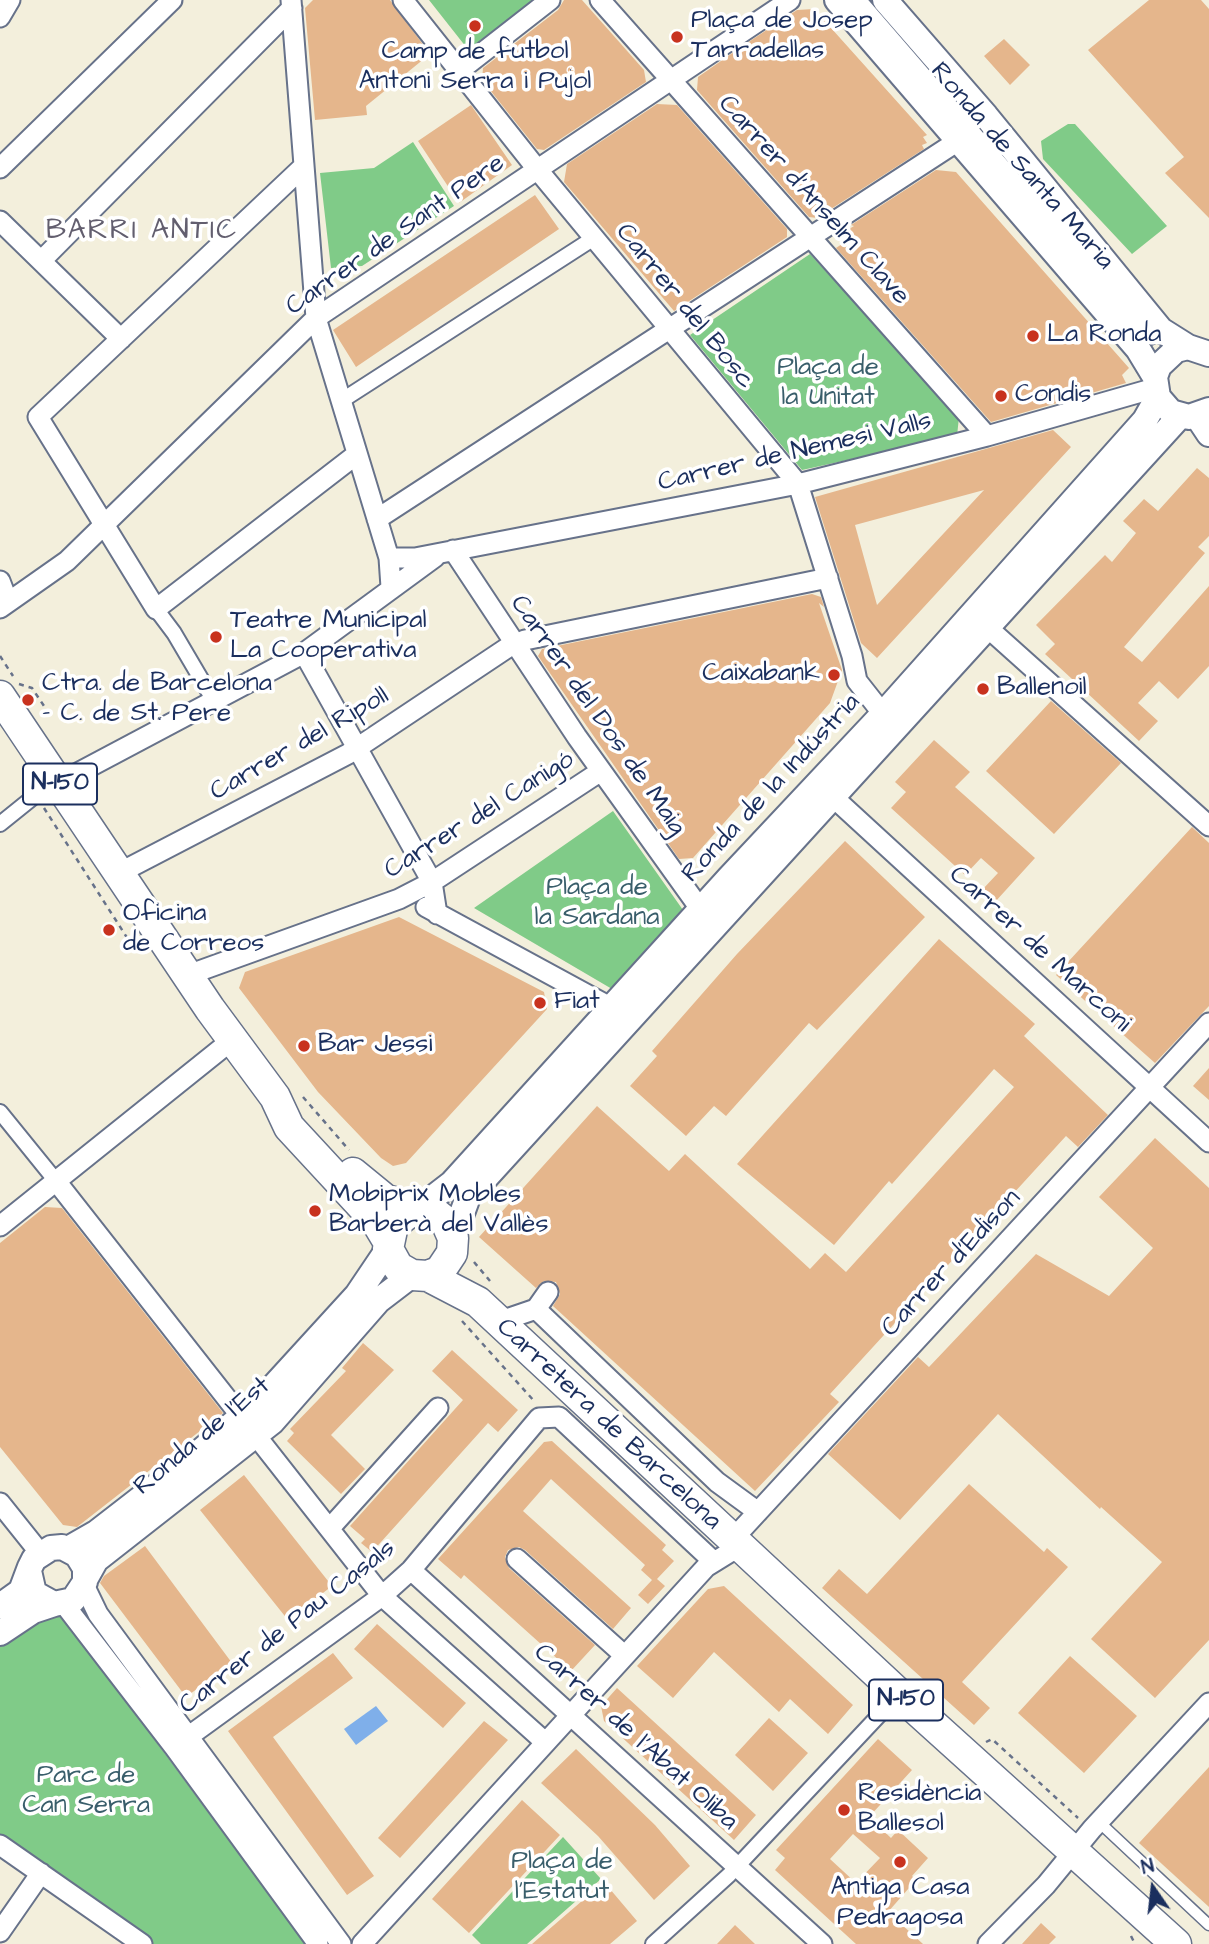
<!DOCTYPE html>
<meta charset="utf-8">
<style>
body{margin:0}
#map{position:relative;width:1209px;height:1944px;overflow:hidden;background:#f3efdc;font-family:"Architects Daughter",sans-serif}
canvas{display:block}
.north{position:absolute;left:1118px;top:1853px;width:70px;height:70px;-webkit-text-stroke:5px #fff;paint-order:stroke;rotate:346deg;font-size:19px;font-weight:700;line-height:28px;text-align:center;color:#1b2f5e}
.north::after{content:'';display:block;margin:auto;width:24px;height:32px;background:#1b2f5e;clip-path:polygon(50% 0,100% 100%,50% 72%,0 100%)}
</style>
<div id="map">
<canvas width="1209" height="1944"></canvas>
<div class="north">N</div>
</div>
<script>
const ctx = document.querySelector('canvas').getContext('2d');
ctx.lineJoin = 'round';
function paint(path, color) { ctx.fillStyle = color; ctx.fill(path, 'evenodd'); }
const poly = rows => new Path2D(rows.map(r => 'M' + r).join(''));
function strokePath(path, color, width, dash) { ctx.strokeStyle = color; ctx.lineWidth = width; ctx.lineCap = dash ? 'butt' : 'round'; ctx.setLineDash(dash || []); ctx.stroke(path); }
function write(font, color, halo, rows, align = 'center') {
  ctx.font = font + ' "Architects Daughter",sans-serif'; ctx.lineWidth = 7; ctx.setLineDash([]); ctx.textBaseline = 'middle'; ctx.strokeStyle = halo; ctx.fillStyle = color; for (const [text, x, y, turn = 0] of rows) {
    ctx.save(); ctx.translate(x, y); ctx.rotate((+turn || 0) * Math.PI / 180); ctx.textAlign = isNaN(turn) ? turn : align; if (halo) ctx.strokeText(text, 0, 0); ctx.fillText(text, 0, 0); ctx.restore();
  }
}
const green = poly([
 [429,0,534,0,470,52],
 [1068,124,1075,124,1167,226,1132,254,1043,159,1041,141],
 [413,142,454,206,362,266,331,268,320,173,374,168],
 [810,254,959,417,957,436,802,470,690,335],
 [613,811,683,910,612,989,474,908],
 [63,1615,305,1944,149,1944,0,1835,0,1647,34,1622],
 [563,1837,601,1879,527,1944,481,1944,472,1935]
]);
const water = poly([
 [376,1706,388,1721,356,1745,344,1729]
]);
const building = poly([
 [313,0,390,0,430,54,366,106,367,115,315,120,305,8],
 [564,0,582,0,644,70,646,82,544,150,537,149,482,80,483,68,558,10],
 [1149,0,1201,0,1209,9,1209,218,1165,173,1184,157,1088,50],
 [814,9,927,135,923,137,927,143,922,145,924,149,817,218,809,217,697,90,698,77,741,47,797,10],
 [1004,39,1030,65,1010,85,984,56],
 [657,104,677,105,787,229,787,237,674,311,564,182,567,164],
 [471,105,512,165,459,203,418,141],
 [936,170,956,172,1129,368,1122,375,1126,383,991,422,836,248,842,244,836,237,854,226,851,225],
 [535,195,559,229,356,367,333,330],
 [1053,430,1071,447,877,658,861,643,815,497],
 [984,490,877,605,855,525],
 [1197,468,1209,478,1209,536,1198,547,1205,553,1124,647,1142,662,1209,586,1209,666,1178,699,1159,681,1138,703,1158,721,1139,741,1045,654,1055,644,1036,625,1105,555,1112,562,1136,533,1123,521,1144,499,1158,511],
 [812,594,821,597,824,607,819,603,842,670,830,703,693,858,679,859,538,656,542,649],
 [1051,701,1121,763,1054,834,986,771],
 [934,740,970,772,955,787,1035,858,995,902,982,890,998,873,981,858,965,875,891,808,906,792,895,782],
 [1192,827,1209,843,1209,1006,1155,1063,1056,975],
 [845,841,925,917,817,1030,809,1023,726,1116,714,1106,686,1136,630,1086,657,1056,652,1051,737,954],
 [399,917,544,992,547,1009,406,1163,393,1166,381,1158,318,1092,239,988,245,972],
 [939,939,1035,1024,1024,1036,1108,1115,1078,1147,1066,1136,830,1394,839,1402,755,1491,553,1306,560,1294,556,1282,544,1281,536,1288,479,1237,597,1106,669,1171,685,1154,810,1269,825,1253,846,1272,1014,1087,994,1069,892,1184,889,1181,834,1245,737,1164],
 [1209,1068,1209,1100,1193,1086],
 [1155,1138,1209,1188,1209,1640,1155,1698,1091,1639,1162,1562,1101,1507,1100,1509,998,1414,900,1520,828,1454,918,1357,929,1367,1036,1254,1109,1296,1153,1248,1099,1197],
 [45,1207,62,1208,223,1413,77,1527,63,1525,0,1447,0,1243],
 [363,1343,394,1370,331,1435,365,1469,341,1494,287,1441,294,1433,290,1429,346,1371,342,1368],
 [452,1350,518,1410,498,1432,488,1423,372,1552,361,1543,365,1539,350,1526,463,1400,432,1371],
 [552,1441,666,1545,662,1550,674,1561,657,1579,665,1586,648,1604,638,1595,652,1580,641,1570,645,1565,551,1479,523,1511,631,1608,613,1629,525,1550,519,1547,508,1550,505,1557,509,1568,595,1645,571,1671,464,1575,461,1579,438,1559,544,1442],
 [244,1475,332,1586,288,1620,200,1510],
 [969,1484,1044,1552,1047,1548,1068,1567,962,1682,990,1708,974,1725,822,1588,839,1569,867,1594],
 [145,1546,232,1663,186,1697,100,1583,104,1576],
 [724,1586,853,1705,828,1734,790,1699,779,1712,714,1652,673,1698,637,1666,708,1589],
 [377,1624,466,1703,443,1728,354,1649],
 [333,1653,353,1678,273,1737,374,1876,347,1895,228,1731],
 [1070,1656,1137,1716,1084,1773,1018,1713],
 [617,1688,756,1815,734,1840,604,1721,601,1706],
 [769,1718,808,1753,773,1791,735,1755],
 [484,1721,508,1740,400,1858,378,1838],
 [878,1739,912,1770,869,1817,891,1838,898,1830,928,1858,912,1876,916,1880,888,1912,923,1944,856,1944,775,1870,785,1858,776,1850],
 [853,1834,880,1858,856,1883,830,1859],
 [576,1749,655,1825,690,1866,654,1900,598,1836,541,1783],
 [1209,1767,1209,1907,1139,1843],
 [522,1800,560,1835,469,1933,432,1899],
 [604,1882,637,1921,610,1944,532,1944],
 [1041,1923,1056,1937,1049,1944,1022,1944],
 [735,1925,755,1944,717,1944]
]);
const path = poly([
 [0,656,13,676],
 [19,684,32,688,44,706,42,717],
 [44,808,133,947,142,951],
 [303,1097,349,1150],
 [474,1262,490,1281],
 [462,1321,535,1402],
 [986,1742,992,1739,1078,1818],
 [1131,1936,1135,1944]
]);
const service = poly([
 [1099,1822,1209,1925]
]);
const pedestrian = poly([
 [859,0,1150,337,1158,332],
 [341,401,594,238],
 [156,609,174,633,214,701],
 [0,824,36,795,59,783],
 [0,1112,56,1181],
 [653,1944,729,1875,899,1694]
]);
const minor = poly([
 [291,0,316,318,389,558],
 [403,0,537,169,798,484,852,656,857,681,883,714],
 [600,0,987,436],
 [0,17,10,0],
 [459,71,550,0],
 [304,166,38,417,156,609,357,454],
 [0,168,172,0],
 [0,221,121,339],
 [42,260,292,8],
 [377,519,958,141],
 [453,550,577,737,701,910],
 [0,581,8,602],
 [391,587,389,558,415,558,798,484,987,436,1155,388],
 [0,608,67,561,316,318,790,0],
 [988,628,1209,826],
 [304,653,432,882,437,914],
 [59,783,304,653,435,557],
 [833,797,1209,1142],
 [119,873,348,754,507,648,525,640,828,578],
 [426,907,612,1008],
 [188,975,399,899,432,882,601,771],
 [56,1181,382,1596,545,1742],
 [0,1226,232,1040],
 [536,1309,717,1482,758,1512],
 [498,1322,536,1309,548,1292],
 [0,1503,40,1553],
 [330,1528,438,1408],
 [732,1540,1209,1023],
 [517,1559,624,1655],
 [411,1570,822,1944],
 [84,1585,98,1614,341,1944],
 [64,1604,174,1747,318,1944],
 [174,1747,382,1596,411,1570,539,1418,559,1417,713,1561],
 [0,1845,142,1944],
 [0,1932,41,1873],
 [362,1944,706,1567,740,1546],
 [988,1944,1046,1885,1092,1829,1209,1703]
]);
const tertiary = poly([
 [837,0,1138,349,1155,377],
 [885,0,986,116,1161,330,1188,347],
 [1209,354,1188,347,1176,350,1159,366,1155,377,1158,397,1171,412,1189,417,1209,410],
 [1197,416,1209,434],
 [417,1210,452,1183,729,878,883,714,1145,420,1158,397],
 [453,1238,468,1197,1180,416],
 [68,1549,96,1533,194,1457,262,1399,357,1295,388,1249],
 [86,1578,96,1560,272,1422,378,1301,412,1275],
 [0,1606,21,1591,30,1567,34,1559,51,1548,62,1547,77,1555,85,1568,85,1582,73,1600,54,1604,34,1593,29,1571],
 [0,1633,33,1611,54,1604]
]);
const primary = poly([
 [0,696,210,1009,275,1097,289,1127,376,1221,388,1241],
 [353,1173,386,1200,436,1214,446,1222,453,1238,452,1253,440,1271,428,1276,412,1275,398,1267,388,1249,393,1225,407,1214,417,1210],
 [428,1276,478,1302,899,1694,1176,1944]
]);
const markers = [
 [475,26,7,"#c8321e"],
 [677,37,7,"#c8321e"],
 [1033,336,7,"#c8321e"],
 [1001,396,7,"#c8321e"],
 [216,637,7,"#c8321e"],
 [834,675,7,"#c8321e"],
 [983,689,7,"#c8321e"],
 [28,700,7,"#c8321e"],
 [109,930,7,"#c8321e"],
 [540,1003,7,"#c8321e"],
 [304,1046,7,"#c8321e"],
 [315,1211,7,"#c8321e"],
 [844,1810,7,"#c8321e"],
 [900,1862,7,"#c8321e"]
];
const shields = [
 [60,784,74],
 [906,1700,74]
];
const shieldNames = [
 ["N-150",60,784],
 ["N-150",906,1700]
];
const poiNames = [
 ["Plaça de Josep",691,22],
 ["Tarradellas",691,52],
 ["Camp de futbol",475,53,"center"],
 ["Antoni Serra i Pujol",475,83,"center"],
 ["La Ronda",1047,336],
 ["Condis",1015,396],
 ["Teatre Municipal",230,622],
 ["La Cooperativa",230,652],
 ["Caixabank",820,675,"right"],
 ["Ctra. de Barcelona",42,685],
 ["- C. de St. Pere",42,715],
 ["Ballenoil",997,689],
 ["Oficina",123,915],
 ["de Correos",123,945],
 ["Fiat",554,1003],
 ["Bar Jessi",318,1046],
 ["Mobiprix Mobles",329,1196],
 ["Barberà del Vallès",329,1226],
 ["Residència",858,1795],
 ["Ballesol",858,1825],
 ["Antiga Casa",900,1889,"center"],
 ["Pedragosa",900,1919,"center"]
];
const streetNames = [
 ["Ronda de Santa Maria",1021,167,49],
 ["Carrer d'Anselm Clave",813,201,48],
 ["Carrer de Sant Pere",396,236,-35],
 ["Carrer del Bosc",684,307,51],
 ["Carrer de Nemesi Valls",795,453,-13],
 ["Carrer del Dos de Maig",597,716,55],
 ["Carrer del Ripoll",300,745,-30],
 ["Ronda de la Indústria",772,789,-47],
 ["Carrer del Canigó",480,816,-32],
 ["Carrer de Marconi",1039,950,42],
 ["Carrer d'Edison",952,1264,-47],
 ["Carretera de Barcelona",608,1425,43],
 ["Ronda de l'Est",203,1437,-40],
 ["Carrer de Pau Casals",288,1628,-38],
 ["Carrer de l'Abat Oliba",635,1738,42]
];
const parkNames = [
 ["Plaça de",828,369],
 ["la Unitat",828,399],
 ["Plaça de",597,889],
 ["la Sardana",597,919],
 ["Parc de",86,1777],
 ["Can Serra",86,1807],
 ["Plaça de",562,1863],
 ["l'Estatut",562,1893]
];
const neighbourhoodNames = [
 ["BARRI ANTIC",142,232]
];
paint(green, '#80cb88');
paint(water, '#7fafea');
paint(building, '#e5b68c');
strokePath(service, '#67728a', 13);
strokePath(pedestrian, '#67728a', 18);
strokePath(minor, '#67728a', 23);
strokePath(tertiary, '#67728a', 28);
strokePath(primary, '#67728a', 33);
strokePath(path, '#67728a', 2.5, [5, 5]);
strokePath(service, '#fff', 10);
strokePath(pedestrian, '#fff', 14);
strokePath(minor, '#fff', 19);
strokePath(tertiary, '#fff', 24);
strokePath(primary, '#fff', 30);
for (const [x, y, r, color] of markers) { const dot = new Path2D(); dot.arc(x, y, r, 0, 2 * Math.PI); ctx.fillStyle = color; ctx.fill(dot); strokePath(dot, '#fff', 2.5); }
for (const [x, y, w] of shields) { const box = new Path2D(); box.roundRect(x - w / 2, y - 20.5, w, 41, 5); ctx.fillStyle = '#fff'; ctx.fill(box); strokePath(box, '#1b2f5e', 2); }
write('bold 24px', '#1b2f5e', null, shieldNames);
write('26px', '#1b2f5e', '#fff', poiNames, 'left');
write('26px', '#1b2f5e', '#fff', streetNames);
write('26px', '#395e6b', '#fff', parkNames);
ctx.letterSpacing = '2px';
write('28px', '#625e6e', '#fff', neighbourhoodNames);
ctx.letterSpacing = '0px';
</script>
